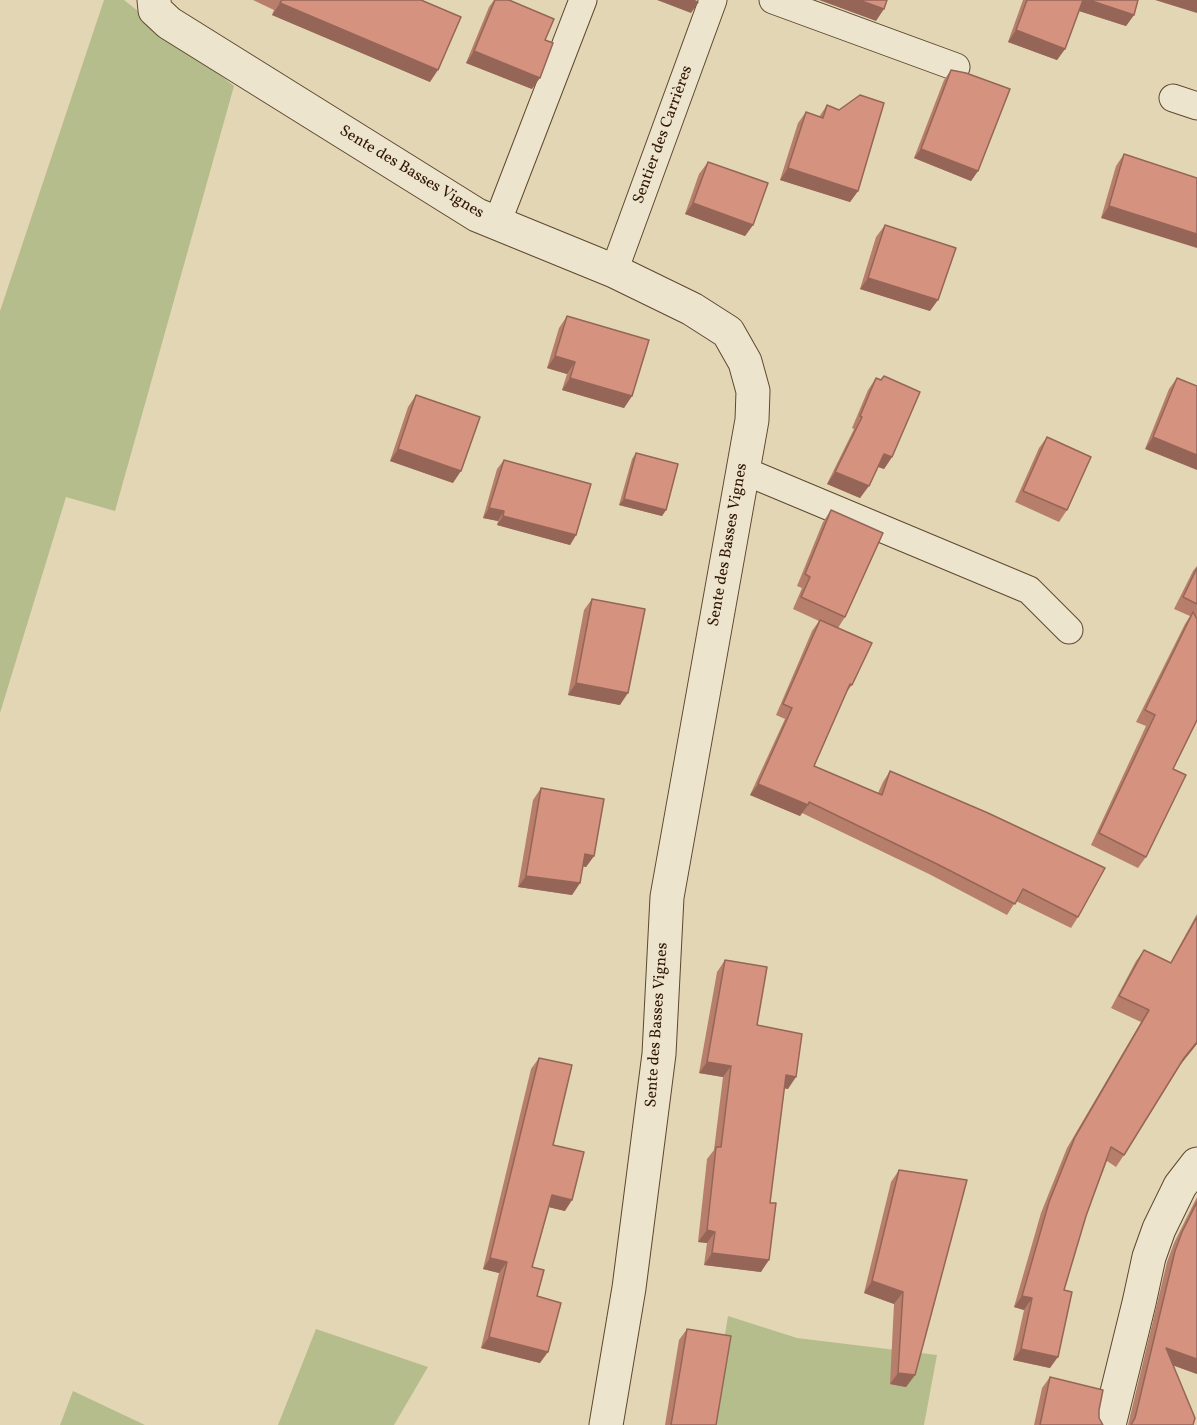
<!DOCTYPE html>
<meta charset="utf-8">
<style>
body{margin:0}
canvas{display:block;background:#e3d6b4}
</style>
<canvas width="1197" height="1425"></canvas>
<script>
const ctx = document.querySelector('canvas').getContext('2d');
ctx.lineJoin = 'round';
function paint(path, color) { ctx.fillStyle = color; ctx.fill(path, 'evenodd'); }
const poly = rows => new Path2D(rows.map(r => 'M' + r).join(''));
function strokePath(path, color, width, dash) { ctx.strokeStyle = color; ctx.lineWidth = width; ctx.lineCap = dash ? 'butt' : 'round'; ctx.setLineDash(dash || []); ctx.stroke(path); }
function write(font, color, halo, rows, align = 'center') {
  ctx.font = font + ' Vollkorn,serif'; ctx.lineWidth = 4.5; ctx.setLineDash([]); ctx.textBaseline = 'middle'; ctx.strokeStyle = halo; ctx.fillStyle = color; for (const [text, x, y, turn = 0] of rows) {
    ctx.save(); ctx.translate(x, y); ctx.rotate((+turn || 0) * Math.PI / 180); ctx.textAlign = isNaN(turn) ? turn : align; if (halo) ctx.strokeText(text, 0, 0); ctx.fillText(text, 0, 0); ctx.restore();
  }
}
const green = poly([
 [104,0,124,0,234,86,115,511,66,497,0,713,0,311],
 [728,1316,797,1338,937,1355,924,1425,710,1425],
 [316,1329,428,1367,394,1425,278,1425],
 [73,1391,145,1425,60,1425]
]);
const service = poly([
 [773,0,956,67],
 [1173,98,1197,106],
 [497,223,583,0],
 [614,271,713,0],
 [742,470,1029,590,1069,630]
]);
const minor = poly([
 [154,0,155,10,169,23,477,215,614,271,692,309,728,332,745,362,753,391,752,420,667,897,659,1054,629,1288,606,1425],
 [1109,1425,1139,1303,1149,1257,1159,1229,1180,1186,1197,1164]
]);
const wall = poly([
 [253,0,421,0,430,82,272,15,274,10],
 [494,0,509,0,532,89,466,63,489,7],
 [1023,0,1138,0,1134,15,1126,26,1079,11,1065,49,1057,60,1008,42],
 [951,70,978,171,971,181,914,158,944,80],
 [827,105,839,110,858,191,850,202,780,180,798,123,806,112,819,117],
 [1124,154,1197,178,1101,218,1116,166],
 [708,162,753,225,745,236,685,214,699,174],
 [885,225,930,311,860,289,876,237],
 [567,316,632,396,624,408,562,390,567,374,547,368,559,328],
 [876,378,892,457,884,469,878,467,860,498,827,484,854,429,852,428,868,390],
 [1177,378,1197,386,1145,449,1169,389],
 [416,395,453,483,390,461,408,407],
 [1047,437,1067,510,1059,522,1015,502,1039,448],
 [636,453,666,510,662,516,619,505,632,459],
 [504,460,576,535,570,545,497,525,498,521,483,518,497,469],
 [831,510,845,617,838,628,852,685,845,694,814,766,878,793,883,782,890,771,1078,917,1071,928,1016,901,1007,915,929,874,802,813,800,816,750,795,785,719,776,715,812,631,819,621,793,609,802,588,797,586,823,522],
 [1197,566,1197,720,1173,769,1146,857,1138,868,1091,845,1146,726,1136,722,1185,624,1190,616,1174,609,1193,571],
 [592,599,620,705,568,695,584,610],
 [541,788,594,856,586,867,583,866,580,883,572,895,518,887,533,800],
 [1197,914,1197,1044,1180,1065,1124,1155,1116,1167,1107,1161,1086,1216,1064,1290,1050,1368,1013,1360,1024,1310,1014,1307,1041,1213,1067,1148,1141,1022,1111,1008,1136,961,1144,950,1170,963],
 [725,960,788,1089,784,1088,761,1272,704,1265,707,1243,698,1242,707,1159,714,1150,723,1077,699,1073,717,972],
 [539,1058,565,1211,549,1207,532,1267,537,1296,540,1363,481,1348,499,1273,483,1269,531,1069],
 [899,1170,915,1375,906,1387,890,1384,894,1304,864,1293,891,1182],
 [1197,1197,1197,1374,1173,1365,1193,1425,1128,1425,1167,1262,1174,1243],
 [687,1329,716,1425,665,1425,679,1340],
 [1050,1377,1099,1410,1099,1418,1103,1425,1034,1425,1042,1388]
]);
const shadedWall = poly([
 [657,0,695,0,699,2,691,13],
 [819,0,859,0,884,9,876,21],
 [1083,0,1089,0,1134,15,1126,26,1076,10],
 [1155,0,1197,0,1197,13],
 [280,3,438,70,430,82,272,15],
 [1016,30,1065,49,1057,60,1008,42],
 [474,51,540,78,532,89,466,63],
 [921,149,978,171,971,181,914,158],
 [788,168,858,191,850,202,780,180],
 [693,203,753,225,745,236,685,214],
 [1109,206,1197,234,1197,248,1101,218],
 [868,278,938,300,930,311,860,289],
 [555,356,575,362,567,374,547,368],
 [570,378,632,396,624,408,562,390],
 [1153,437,1197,455,1197,470,1145,449],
 [398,449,461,471,453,483,390,461],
 [884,454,892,457,884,469,876,466],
 [835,472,869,486,860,498,827,484],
 [624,499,666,510,662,516,619,505],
 [489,508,504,511,498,521,483,518],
 [503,516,576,535,570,545,497,525],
 [576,683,628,693,620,705,568,695],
 [758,784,808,805,800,816,750,795],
 [585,854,594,856,586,867,577,865],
 [526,876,580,883,572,895,518,887],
 [1197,1042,1197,1044,1176,1070,1184,1058],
 [707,1062,731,1066,723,1077,699,1073],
 [786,1075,796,1077,788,1089,777,1087],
 [552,1195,572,1200,565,1211,544,1206],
 [707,1230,715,1232,707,1243,698,1242],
 [712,1253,769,1260,761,1272,704,1265],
 [490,1258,507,1262,499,1273,483,1269],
 [872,1281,903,1292,894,1304,864,1293],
 [1022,1296,1032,1298,1024,1310,1014,1307],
 [489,1337,548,1352,540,1363,481,1348],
 [1166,1348,1197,1359,1197,1374,1158,1360],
 [1021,1349,1058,1357,1050,1368,1013,1360],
 [898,1373,915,1375,906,1387,890,1384]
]);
const building = poly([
 [282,0,421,0,461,17,438,70,280,3,282,0],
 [495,0,509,0,554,19,545,40,553,43,540,78,474,51,495,0],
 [859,0,887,0,884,9,859,0],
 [1027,0,1083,0,1065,49,1016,30,1027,0],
 [1089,0,1138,0,1134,15,1089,0],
 [951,70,966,73,1010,89,978,171,921,149,951,70],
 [860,95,884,103,858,191,788,168,806,112,823,118,827,105,839,110,860,95],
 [1124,154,1197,178,1197,234,1109,206,1124,154],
 [708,162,768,183,753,225,693,203,708,162],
 [885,225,956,248,938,300,868,278,885,225],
 [567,316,649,340,632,396,570,378,575,362,555,356,567,316],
 [884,376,920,392,892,457,884,454,869,486,835,472,862,417,860,416,876,378,881,380,884,376],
 [1177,378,1197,386,1197,455,1153,437,1177,378],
 [416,395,480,417,461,471,398,449,416,395],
 [1047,437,1091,457,1067,510,1023,491,1047,437],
 [636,453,678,464,666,510,624,499,636,453],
 [504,460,591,484,576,535,503,516,504,511,489,508,504,460],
 [831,510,883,533,845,617,801,597,810,577,805,574,831,510],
 [1197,568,1197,604,1183,597,1197,568],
 [592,599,645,609,628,693,576,683,592,599],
 [1193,612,1197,619,1197,720,1173,769,1186,775,1146,857,1099,833,1155,715,1145,710,1193,612],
 [820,620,872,643,852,685,850,684,814,766,882,795,890,771,988,813,1105,868,1078,917,1023,889,1015,904,937,864,809,802,808,805,758,784,792,708,783,704,820,620],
 [541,788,604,799,594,856,585,854,580,883,526,876,541,788],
 [1197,917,1197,1042,1184,1058,1124,1155,1111,1147,1086,1216,1064,1290,1072,1292,1058,1357,1021,1349,1032,1298,1022,1296,1049,1202,1075,1137,1149,1010,1119,996,1144,950,1171,963,1197,917],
 [725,960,767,967,757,1025,802,1034,796,1077,786,1075,770,1203,776,1203,769,1260,712,1253,715,1232,707,1230,716,1147,721,1147,731,1066,707,1062,725,960],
 [539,1058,572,1065,553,1145,584,1152,572,1200,552,1195,532,1267,544,1270,537,1296,561,1303,548,1352,489,1337,507,1262,490,1258,539,1058],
 [899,1170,967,1180,915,1375,898,1373,903,1292,872,1281,899,1170],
 [1197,1202,1197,1359,1166,1348,1195,1418,1193,1425,1131,1425,1135,1418,1175,1251,1182,1232,1197,1202],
 [687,1329,731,1336,716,1425,671,1425,687,1329],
 [1050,1377,1103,1390,1099,1410,1099,1418,1103,1425,1040,1425,1050,1377]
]);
const streetNames = [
 ["Sentier des Carrières",664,135,-70],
 ["Sente des Basses Vignes",411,173,31],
 ["Sente des Basses Vignes",729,545,-80],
 ["Sente des Basses Vignes",658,1025,-86]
];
paint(green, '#b5bd8c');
strokePath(service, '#5e482f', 29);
strokePath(minor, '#5e482f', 35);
strokePath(service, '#ede4ce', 27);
strokePath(minor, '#ede4ce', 33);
paint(wall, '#b77e6c');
paint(shadedWall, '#956658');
paint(building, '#d5927e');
strokePath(building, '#956658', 1.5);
write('16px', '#311803', '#ede4ce', streetNames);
</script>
